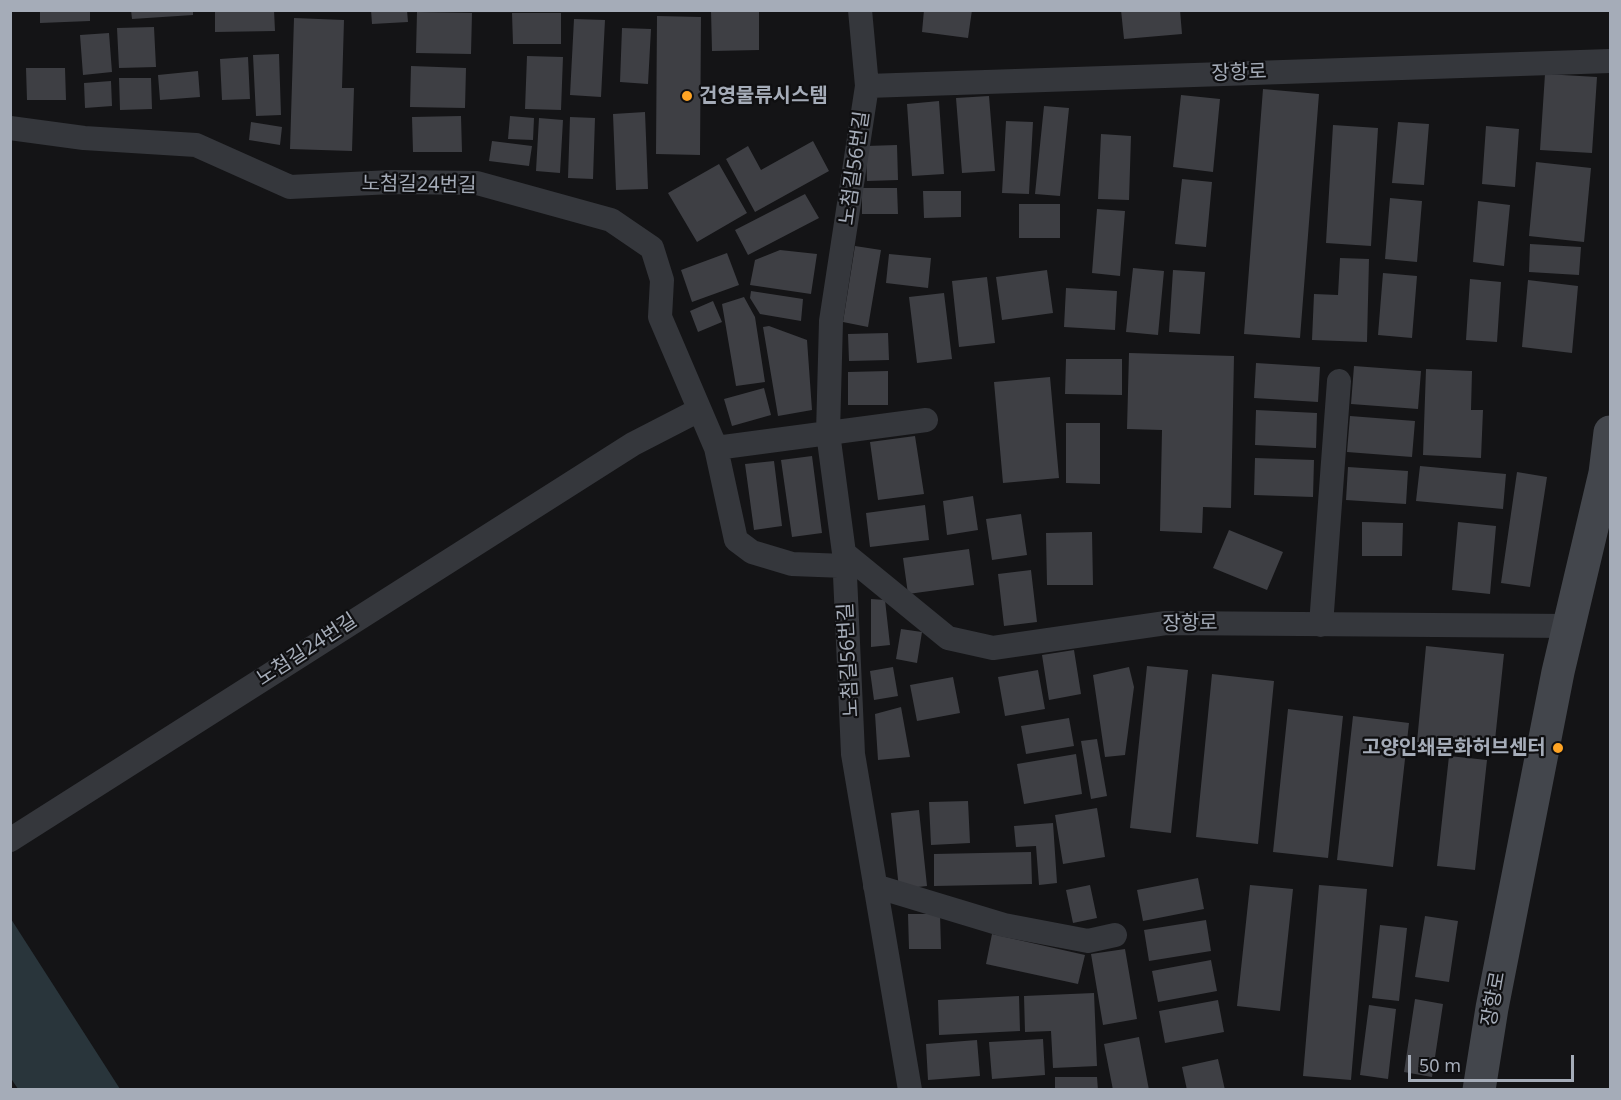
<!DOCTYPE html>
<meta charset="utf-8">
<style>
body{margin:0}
#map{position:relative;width:1621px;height:1100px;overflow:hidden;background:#141416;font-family:"Noto Sans",sans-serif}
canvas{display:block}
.frame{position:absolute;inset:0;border:12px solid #a5acb8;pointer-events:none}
.scale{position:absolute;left:1408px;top:1055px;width:166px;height:27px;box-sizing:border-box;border:3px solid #a5acb8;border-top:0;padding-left:8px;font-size:18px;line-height:21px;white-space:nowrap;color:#a5acb8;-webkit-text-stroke:4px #0f0f11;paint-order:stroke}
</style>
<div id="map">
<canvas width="1621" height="1100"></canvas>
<div class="frame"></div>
<div class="scale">50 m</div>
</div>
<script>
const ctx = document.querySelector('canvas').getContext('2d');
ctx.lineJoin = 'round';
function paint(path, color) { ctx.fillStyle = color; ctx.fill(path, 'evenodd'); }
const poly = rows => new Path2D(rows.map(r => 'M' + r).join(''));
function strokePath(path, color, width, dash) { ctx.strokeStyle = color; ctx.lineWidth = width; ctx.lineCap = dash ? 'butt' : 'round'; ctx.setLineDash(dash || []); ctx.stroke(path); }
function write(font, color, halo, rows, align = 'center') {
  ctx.font = font + ' "Noto Sans","Noto Sans KR",sans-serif'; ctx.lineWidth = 4.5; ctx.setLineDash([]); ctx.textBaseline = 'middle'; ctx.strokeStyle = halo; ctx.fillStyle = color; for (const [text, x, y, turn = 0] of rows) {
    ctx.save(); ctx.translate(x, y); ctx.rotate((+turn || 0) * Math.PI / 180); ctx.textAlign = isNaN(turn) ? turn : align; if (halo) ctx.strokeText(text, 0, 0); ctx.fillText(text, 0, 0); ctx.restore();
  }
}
const water = poly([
 [10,919,11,919,120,1089,18,1089,10,1077]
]);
const building = poly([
 [40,10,90,10,90,21,40,23],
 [131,10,193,10,193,15,132,19],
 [215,10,274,10,275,31,215,32],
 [371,10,407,10,408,22,372,24],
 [711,10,759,10,759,50,712,51],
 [924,10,972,10,968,38,922,32],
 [1121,10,1180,10,1182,34,1124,39],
 [417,12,472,13,471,54,416,53],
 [512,13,561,13,561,44,513,44],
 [657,16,701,17,700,155,656,154],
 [294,18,344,20,342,88,354,88,352,151,290,149],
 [574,19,605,20,601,97,570,95],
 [154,27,156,67,119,68,117,28],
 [622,28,651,29,648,84,620,82],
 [109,33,112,72,83,75,80,35],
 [279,54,281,115,256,116,253,55],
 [527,56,563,57,561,110,525,109],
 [248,57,250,99,222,100,220,59],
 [411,66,466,68,465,108,410,107],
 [26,68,65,68,66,100,27,100],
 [198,71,200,97,160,100,158,75],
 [1545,74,1597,77,1592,153,1540,150],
 [119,78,151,78,152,109,120,110],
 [111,81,112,106,85,108,84,83],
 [1263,89,1319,94,1300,338,1244,334],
 [1181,95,1220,99,1213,172,1173,167],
 [989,96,995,171,962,173,956,98],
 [939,101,944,174,912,176,907,104],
 [1044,106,1069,108,1060,196,1035,194],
 [645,112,648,189,616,190,613,114],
 [461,116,462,152,413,152,412,117],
 [510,116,534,118,533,140,508,139],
 [570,117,595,118,593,179,568,178],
 [539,118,563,120,560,173,536,171],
 [1006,121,1033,122,1029,194,1002,193],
 [251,122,282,127,280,145,249,140],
 [1398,122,1429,124,1424,185,1392,183],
 [1333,125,1378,128,1371,246,1326,243],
 [1486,126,1519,129,1515,187,1482,184],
 [1101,134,1131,136,1129,200,1098,199],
 [492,141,532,146,529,166,489,161],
 [813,141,829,171,755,212,726,159,748,146,761,170],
 [897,145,898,180,867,181,866,146],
 [1536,162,1591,168,1584,242,1529,236],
 [719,164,747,213,697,242,668,193],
 [1182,179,1212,182,1206,247,1175,244],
 [862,188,897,188,898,214,862,214],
 [923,191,961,191,961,217,924,218],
 [805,194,819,218,748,255,735,230],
 [1390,198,1422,201,1417,262,1385,259],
 [1478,201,1510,205,1504,266,1473,262],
 [1019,204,1060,204,1060,238,1019,238],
 [1097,209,1125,211,1120,276,1092,273],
 [1530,244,1581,247,1579,275,1529,272],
 [855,246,881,250,868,327,843,322],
 [780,250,817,254,811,294,750,285,755,260],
 [727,253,739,285,692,302,681,270],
 [889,254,931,258,928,288,886,283],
 [1340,258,1369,259,1367,342,1312,340,1314,294,1338,295],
 [1133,268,1164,271,1158,335,1126,332],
 [1047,270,1053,313,1002,320,996,277],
 [1173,270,1205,272,1200,334,1169,332],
 [1383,273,1417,276,1412,338,1378,335],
 [987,277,995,343,959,347,952,281],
 [1470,279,1501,282,1497,342,1466,340],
 [1528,280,1578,286,1572,353,1522,347],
 [1066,288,1117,291,1115,330,1064,327],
 [751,291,803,299,801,321,760,314,750,298],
 [944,293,952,359,917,363,909,297],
 [744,297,755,317,765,382,736,386,722,304],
 [713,301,722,322,698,332,690,311],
 [769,326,807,340,812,410,778,416,763,327],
 [888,333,889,360,849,361,848,334],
 [1129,353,1234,356,1231,508,1203,507,1202,533,1160,531,1162,430,1127,429],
 [1066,359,1122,359,1122,395,1065,394],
 [1256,363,1320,367,1318,402,1254,398],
 [1354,366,1421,371,1418,409,1351,404],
 [1426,369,1472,371,1471,410,1483,410,1481,458,1423,455],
 [888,371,888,405,848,405,848,372],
 [1050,377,1059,478,1003,483,994,382],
 [764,388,771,415,732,426,724,399],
 [1256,410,1317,413,1316,448,1255,445],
 [1350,416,1415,421,1412,457,1347,452],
 [1066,423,1100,423,1100,484,1066,483],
 [915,436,924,494,878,500,870,442],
 [812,456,822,533,792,537,781,460],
 [1255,458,1314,460,1313,497,1254,495],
 [774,461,782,526,754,530,745,464],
 [1420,466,1506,474,1503,509,1416,501],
 [1348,467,1408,471,1406,504,1346,500],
 [1517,472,1547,477,1530,587,1501,583],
 [973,496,978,530,947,535,943,501],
 [925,505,929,540,870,547,866,513],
 [1021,514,1027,555,992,560,986,519],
 [1362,522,1403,523,1402,556,1362,556],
 [1458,522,1496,526,1490,594,1452,590],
 [1229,530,1283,552,1267,590,1213,568],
 [1092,532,1093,585,1047,585,1046,533],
 [969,549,974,585,908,594,903,558],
 [1031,570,1037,622,1004,626,998,574],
 [871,599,885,600,890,645,871,647],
 [901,629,922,632,917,663,896,659],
 [1426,646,1504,654,1494,750,1417,742],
 [1074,650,1081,694,1049,700,1042,655],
 [1147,666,1188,670,1171,833,1130,828],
 [893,667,898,696,874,700,870,671],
 [1129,667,1134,687,1125,755,1105,757,1093,675],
 [1038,670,1045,709,1005,716,998,677],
 [1212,674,1274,681,1258,844,1196,837],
 [953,677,960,713,917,721,910,685],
 [901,707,910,757,878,760,875,714],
 [1288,709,1343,716,1328,858,1273,852],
 [1353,716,1409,723,1393,867,1337,860],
 [1069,718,1074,746,1026,754,1021,726],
 [1097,739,1107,796,1091,799,1081,741],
 [1076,754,1082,794,1024,804,1017,764],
 [1449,756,1487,760,1475,870,1437,866],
 [968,801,970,843,931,845,929,802],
 [1097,808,1105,857,1063,864,1055,815],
 [919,810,927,886,899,889,891,813],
 [1053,823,1057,883,1039,885,1036,846,1016,847,1014,826],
 [1031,852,1032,884,934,886,934,854],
 [1198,878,1204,909,1143,921,1137,890],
 [1090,885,1097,918,1073,923,1066,890],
 [1250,885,1293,889,1280,1011,1237,1006],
 [1319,885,1367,889,1351,1080,1303,1076],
 [908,914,940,914,941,949,909,949],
 [1425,916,1458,921,1449,982,1415,977],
 [1206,920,1211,951,1149,961,1144,930],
 [1380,925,1407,928,1399,1001,1372,998],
 [992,934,1085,955,1078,984,986,964],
 [1125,949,1137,1019,1103,1025,1091,954],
 [1211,960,1217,991,1158,1002,1152,971],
 [1094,993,1097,1066,1053,1068,1051,1031,1025,1032,1024,996],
 [1019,996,1020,1031,939,1035,938,1000],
 [1415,999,1443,1004,1432,1077,1404,1072],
 [1218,1000,1224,1032,1165,1043,1159,1011],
 [1369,1005,1396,1009,1388,1079,1360,1075],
 [1139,1037,1149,1090,1113,1090,1104,1044],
 [1043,1039,1045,1075,992,1079,989,1042],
 [977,1040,980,1076,928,1080,926,1044],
 [1218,1059,1225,1090,1187,1090,1182,1067],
 [1055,1077,1097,1077,1098,1090,1055,1090]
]);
const street = poly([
 [860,10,867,86,831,321,828,433,844,553,853,754,910,1090],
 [867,86,1610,61],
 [10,128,84,138,196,145,290,187,392,182,477,183,611,220,652,248,662,280,660,317,716,448,736,540,752,552,792,564,845,566],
 [716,448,926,420],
 [844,553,948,638,993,648,1166,623,1569,626],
 [1321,625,1339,381],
 [10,840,633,444,699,410],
 [875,886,1004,925,1088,941,1115,935]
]);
const secondary = poly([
 [1479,1090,1492,1008,1558,672,1605,473,1610,432]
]);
const markers = [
 [687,96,6,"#ffa424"],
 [1558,748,6,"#ffa424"]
];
const streetNames = [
 ["장항로",1239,73,-2],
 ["노첨길56번길",855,168,-82],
 ["노첨길24번길",419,185,1],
 ["장항로",1190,624,-1],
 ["노첨길24번길",307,650,-33],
 ["노첨길56번길",849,660,-93],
 ["장항로",1494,999,-80]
];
const poiNames = [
 ["건영물류시스템",699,96],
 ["고양인쇄문화허브센터",1546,748,"right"]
];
paint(water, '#29353b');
paint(building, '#3e3f44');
strokePath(street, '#35373c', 24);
strokePath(secondary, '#43464c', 33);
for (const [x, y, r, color] of markers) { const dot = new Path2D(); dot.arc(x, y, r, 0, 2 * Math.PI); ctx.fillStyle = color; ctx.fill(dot); strokePath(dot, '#0f0f11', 2); }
write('20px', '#a5acb8', '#0f0f11', streetNames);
write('bold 20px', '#a5acb8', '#0f0f11', poiNames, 'left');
</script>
